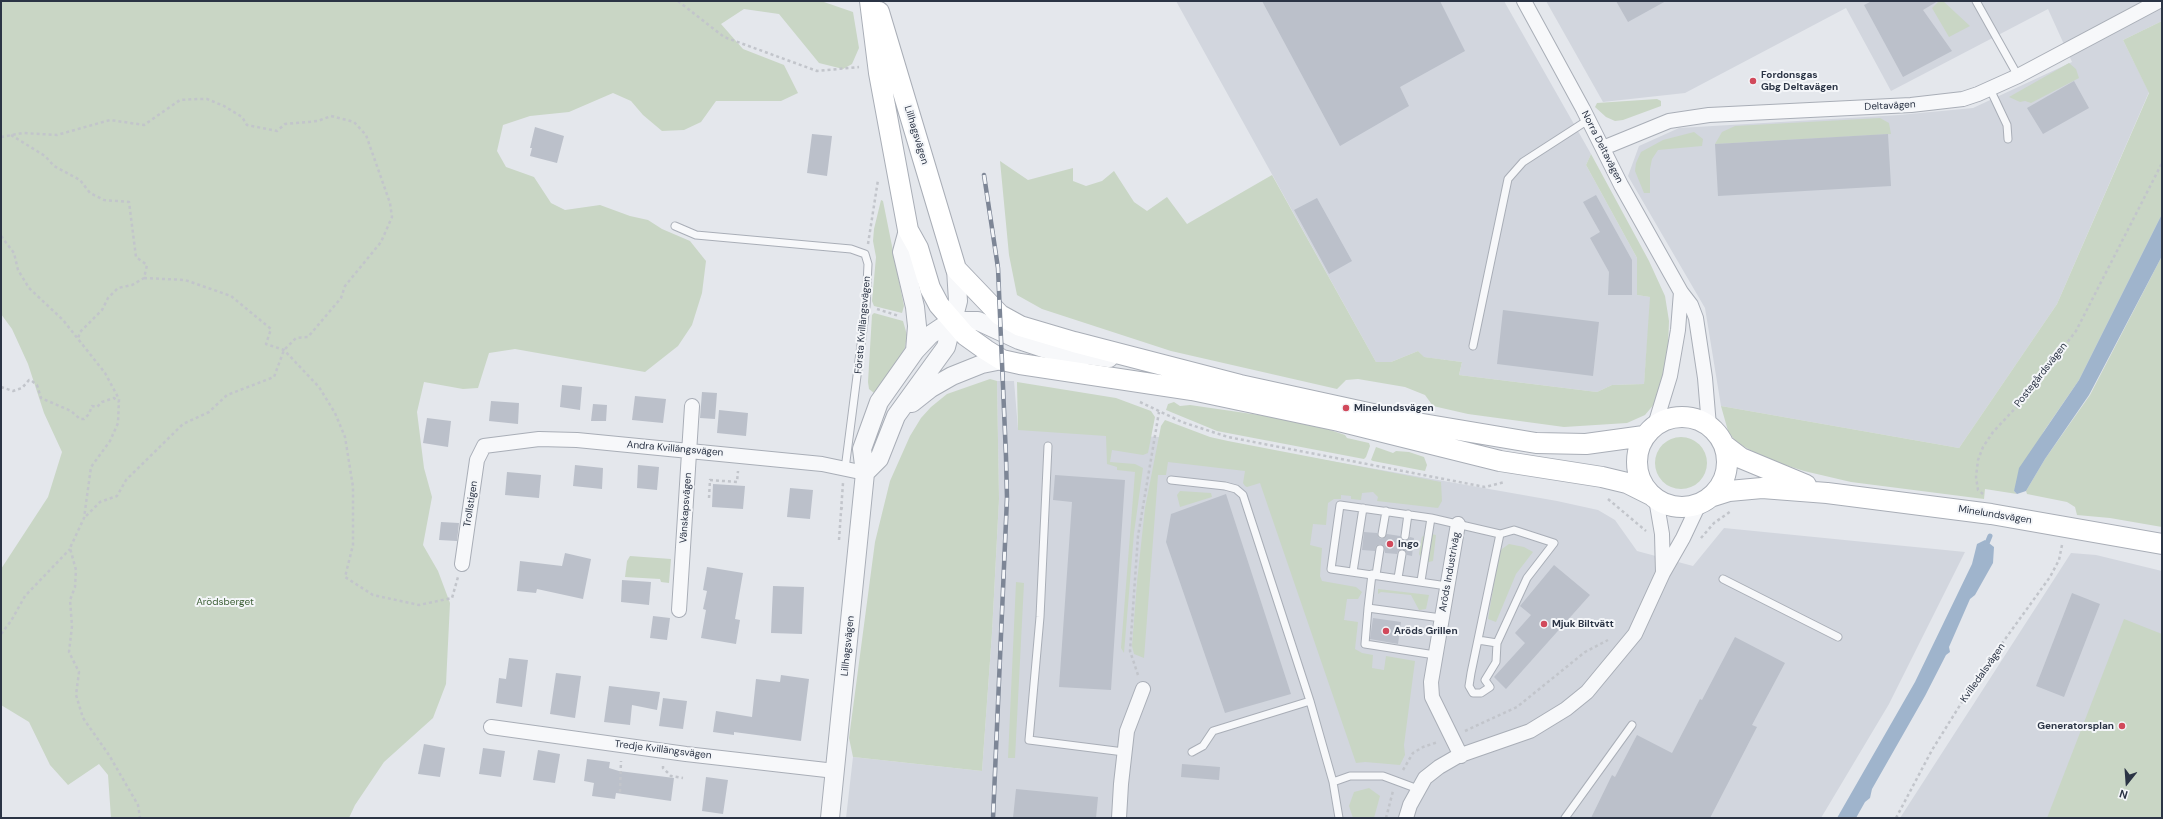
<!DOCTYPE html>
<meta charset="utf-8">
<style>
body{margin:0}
#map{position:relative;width:2163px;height:819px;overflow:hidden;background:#e4e7ec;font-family:"DM Sans",sans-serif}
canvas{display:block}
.frame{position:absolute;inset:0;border:2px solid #2b3445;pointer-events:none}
.north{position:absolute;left:2107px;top:763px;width:40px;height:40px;-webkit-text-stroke:3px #f4f6f9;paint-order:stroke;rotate:197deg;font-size:11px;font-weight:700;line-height:16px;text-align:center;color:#2b3445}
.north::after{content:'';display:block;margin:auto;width:14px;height:18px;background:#2b3445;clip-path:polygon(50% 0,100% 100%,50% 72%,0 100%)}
</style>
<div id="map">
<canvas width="2163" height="819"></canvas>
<div class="frame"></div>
<div class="north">N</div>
</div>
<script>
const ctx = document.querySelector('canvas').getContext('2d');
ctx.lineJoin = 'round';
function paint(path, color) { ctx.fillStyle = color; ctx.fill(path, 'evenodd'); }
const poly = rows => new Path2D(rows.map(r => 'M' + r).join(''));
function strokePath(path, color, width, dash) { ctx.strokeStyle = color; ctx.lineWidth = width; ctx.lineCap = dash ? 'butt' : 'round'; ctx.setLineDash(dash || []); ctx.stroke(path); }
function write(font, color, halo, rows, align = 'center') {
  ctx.font = font + ' "DM Sans",sans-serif'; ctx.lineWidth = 4; ctx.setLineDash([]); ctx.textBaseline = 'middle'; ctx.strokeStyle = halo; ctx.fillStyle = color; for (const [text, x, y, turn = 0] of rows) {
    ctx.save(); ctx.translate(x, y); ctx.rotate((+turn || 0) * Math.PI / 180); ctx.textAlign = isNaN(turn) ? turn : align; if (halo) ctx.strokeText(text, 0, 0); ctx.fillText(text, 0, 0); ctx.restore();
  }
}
const built = poly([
 [1176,1,1504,1,1591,154,1586,165,1637,258,1637,295,1651,297,1644,384,1612,385,1597,392,1459,375,1462,362,1423,357,1418,351,1391,362,1376,362],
 [1546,1,2162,1,2162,21,2123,40,2149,92,2057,304,1959,448,1721,406,1705,308,1628,176,1639,146,1679,128,1899,115,1973,108,2072,62,2048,9,1891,91,1846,8,1685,93,1603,102],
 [997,381,1014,381,1018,429,1212,440,1557,501,1598,510,1615,520,1637,551,1693,566,1724,528,1965,552,1889,704,1821,818,846,818,853,757,982,771,992,633,999,499],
 [2071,553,2096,555,2162,571,2162,818,1900,818]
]);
const green = poly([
 [1,1,821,1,853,12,859,48,852,64,843,69,819,63,779,14,744,9,721,24,743,49,784,65,798,93,781,101,716,101,701,122,684,130,662,131,643,115,631,101,613,93,569,112,530,116,503,125,497,151,506,167,534,177,551,203,565,210,600,205,630,216,648,220,662,229,690,241,706,261,702,293,692,325,678,346,645,372,515,349,489,353,478,388,463,389,424,382,417,412,424,468,432,497,423,545,438,571,450,603,446,684,433,718,384,762,355,805,349,818,111,818,108,775,99,764,68,785,50,765,29,722,1,705,1,569,48,497,62,452,44,413,28,364,12,329,1,314],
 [1939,1,1943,1,1970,26,1949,37,1932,8],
 [2162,21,2162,214,2079,380,2044,431,2014,491,2017,494,1985,489,1984,499,1851,482,1804,471,1766,459,1736,442,1728,431,1721,406,1959,448,2057,304,2149,93,2123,40],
 [2069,63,2076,69,2079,78,2031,103,2025,101,2020,102,2009,97],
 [1657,99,1661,101,1661,106,1623,120,1615,121,1606,117,1595,107,1597,103],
 [1880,118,1889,123,1891,134,1715,144,1722,132,1735,126],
 [1694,132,1703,139,1702,146,1658,150,1652,159,1650,169,1650,193,1644,193,1635,171,1636,163,1641,152,1663,140],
 [1591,154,1649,261,1665,296,1669,321,1668,348,1661,387,1655,403,1645,415,1627,423,1564,427,1468,414,1433,406,1425,395,1405,387,1358,379,1346,380,1337,389,1171,351,1042,309,1017,295,1009,255,1000,161,1028,180,1073,168,1073,181,1086,186,1102,181,1114,171,1134,202,1147,211,1167,197,1187,224,1272,175,1376,362,1391,362,1418,351,1424,357,1462,362,1459,375,1597,392,1612,385,1644,384,1650,297,1637,295,1637,258,1586,165],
 [881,200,883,201,904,306,902,313,874,306,872,301,876,257,873,241,874,229],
 [2162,256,2162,527,2110,518,2077,515,2075,507,2067,502,2027,494,2026,491,2045,459,2090,395],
 [874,313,903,321,907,335,905,348,900,357,874,393,869,389,868,382,872,315],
 [990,379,997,381,999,499,992,633,982,771,853,757,849,738,875,542,890,481,910,436,921,418,931,407,947,394],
 [1017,382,1116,398,1151,411,1155,417,1148,453,1143,455,1112,450,1110,462,1135,464,1143,468,1134,533,1124,653,1121,648,1135,472,1117,470,1117,467,1107,464,1106,436,1018,430],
 [1174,402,1180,406,1190,405,1273,417,1324,428,1345,435,1347,438,1369,443,1370,446,1366,457,1364,459,1217,431,1166,410,1168,404],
 [1165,420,1210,437,1228,441,1441,482,1442,501,1438,508,1377,501,1378,497,1373,492,1362,493,1361,500,1351,499,1351,496,1341,495,1341,499,1334,499,1328,503,1326,525,1313,524,1310,545,1322,548,1320,576,1322,581,1356,587,1362,592,1358,599,1347,599,1344,620,1358,622,1355,649,1362,653,1373,655,1372,668,1384,670,1386,656,1415,661,1404,745,1405,755,1400,765,1365,762,1356,763,1260,483,1247,487,1245,486,1243,483,1245,471,1168,462,1166,475,1158,475,1144,658,1134,654,1132,646,1137,582,1145,508,1161,426],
 '1655 463a26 26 0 1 1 52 0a26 26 0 1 1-52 0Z',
 [1376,447,1393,453,1396,451,1409,452,1424,457,1427,465,1425,471,1373,461,1371,460],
 [1180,491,1211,493,1212,497,1180,507,1177,495],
 [1427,533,1436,535,1433,561,1429,562,1422,560,1419,554,1422,537],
 [1509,544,1524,547,1533,552,1516,574,1496,622,1488,619,1499,554,1502,549],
 [630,556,671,559,669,583,661,582,660,579,625,577,627,561],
 [1016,582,1024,583,1015,758,1008,758],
 [1378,589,1429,595,1426,609,1419,610,1411,595,1381,592,1378,594],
 [2124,619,2162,634,2162,818,2047,818],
 [1369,788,1380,796,1374,818,1353,818,1349,806,1354,792]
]);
const water = poly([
 [2162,214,2162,256,2089,395,2045,459,2026,491,2017,494,2014,491,2019,468,2079,380],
 [1985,540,1994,547,1993,563,1975,595,1970,599,1949,647,1950,652,1946,655,1925,696,1872,789,1870,798,1865,802,1856,818,1837,818,1915,682,1972,564,1977,544]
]);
const stream = poly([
 [1985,548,1990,536]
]);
const building = poly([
 [1262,1,1440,1,1465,51,1400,87,1409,106,1340,146],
 [1616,1,1666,1,1628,22],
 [1872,1,1938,1,1923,10,1952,51,1903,77,1864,5],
 [2074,81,2089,108,2043,134,2027,108],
 [535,127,564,136,557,163,530,156,532,148,530,148],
 [812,134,832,136,827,176,807,173],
 [1888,134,1891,186,1718,196,1715,144],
 [1596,195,1632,260,1632,295,1608,295,1609,272,1590,238,1600,232,1583,202],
 [1317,198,1352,261,1329,274,1294,210],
 [1503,310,1599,322,1593,376,1497,364],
 [562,385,582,387,580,410,560,407],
 [702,392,717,393,715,419,700,418],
 [635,396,666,399,663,423,632,420],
 [491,401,519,403,518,424,489,421],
 [593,404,607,405,606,421,591,421],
 [719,410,748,413,746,436,717,433],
 [427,418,451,421,448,447,423,443],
 [575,465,603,468,602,489,573,486],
 [638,465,659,467,657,490,637,488],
 [507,472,541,475,539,498,505,495],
 [1055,475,1125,480,1111,690,1059,687,1072,502,1053,500],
 [713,484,745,486,743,509,712,507],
 [790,488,813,490,810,519,787,517],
 [1226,494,1291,694,1225,713,1166,542,1171,514],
 [441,522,459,523,457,541,439,540],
 [1364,532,1377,533,1379,538,1382,539,1387,534,1400,536,1405,541,1410,537,1414,538,1412,556,1407,555,1406,552,1402,549,1398,551,1397,554,1385,553,1384,547,1380,544,1376,546,1375,551,1362,550],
 [565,553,591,559,583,599,537,589,536,593,517,591,520,561,562,566],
 [1554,565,1590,595,1506,689,1494,677,1525,643,1515,633,1531,615,1520,606],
 [707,567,743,573,735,619,740,620,736,644,701,638,706,610,703,609,707,591,703,590],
 [622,580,651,582,649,605,621,602],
 [773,586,804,587,802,634,771,633],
 [2072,593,2100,604,2064,697,2036,686],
 [653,616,670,618,667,640,650,638],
 [1373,618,1401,622,1398,644,1370,639],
 [1735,637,1785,663,1752,725,1757,727,1710,818,1591,818,1612,775,1615,777,1637,735,1672,753,1700,699,1702,700],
 [509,658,528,660,522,707,496,703,499,678,506,679],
 [556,673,581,676,575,718,550,714],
 [781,675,809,679,801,741,734,732,734,735,713,732,716,711,752,717,756,679,780,682],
 [609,686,660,692,657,710,632,705,630,725,604,722],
 [663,698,687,701,683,729,659,726],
 [424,744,445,748,440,777,418,774],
 [483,748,505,751,501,777,479,774],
 [538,750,560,754,555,783,533,780],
 [587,759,610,762,609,768,619,771,674,778,671,801,616,793,615,799,592,796,594,783,584,781],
 [1182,764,1220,767,1219,780,1181,777],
 [706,777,728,780,723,814,702,811],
 [1016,789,1098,797,1096,818,1013,818]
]);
const path = poly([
 [678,1,724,37,817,71,859,67],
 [11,135,45,156,54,166,80,180,90,193,104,200,129,202,136,257,147,265,144,278,132,285,118,288,108,298,102,310,80,332,78,339],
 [1,137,23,133,57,135,110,120,144,125,180,100,198,99,207,99,224,106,242,117,247,125,277,131,285,124,318,121,331,116,354,122,366,135,390,203,392,217,381,242,345,286,341,298,308,337,296,338,284,350,274,377,227,395,209,412,183,424,126,480,117,496,100,502,84,518],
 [1,236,14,253,18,270,29,288,63,320,105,373,119,399,118,423,110,441,91,467,84,518,70,548,76,570,75,587,70,600,72,626,69,652,79,672,76,695,83,718,109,755,138,805,140,818],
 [868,244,878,180],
 [144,278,185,280,231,296,271,329,266,344,284,350,319,387,335,413,345,437,353,487,353,545,345,577,373,595,419,605,452,598,458,577],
 [877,309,899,316],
 [1,387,13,391,22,388,29,380,32,381,37,385,41,398,71,411,80,419,84,419,89,414,92,406,97,407,102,402,114,398,119,402],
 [1140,402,1182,422,1228,437,1485,487,1505,482],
 [1983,494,1978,490,1976,477,1978,460,1983,447,1993,432,2022,401,2076,331,2162,163],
 [709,498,710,480,737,482,738,471],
 [1608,499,1646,531],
 [840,508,845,509],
 [1701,538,1714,523,1731,511],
 [839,540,843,483],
 [1,634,11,621,25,596,70,549],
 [1138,675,1130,651,1138,536,1159,412],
 [1465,731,1517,707,1585,652,1608,640],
 [663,766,663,768,671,776,683,778],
 [1403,770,1413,753,1423,747,1438,742],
 [620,792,621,761],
 [1386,818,1393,791],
 [1896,818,1932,750,1977,678,2050,577,2059,560,2062,545]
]);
const service = poly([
 [1976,1,2018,76],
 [1990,89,2007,125,2008,139],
 [675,226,696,235,851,249,865,254,868,264,866,306,845,469],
 [1473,346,1508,179,1523,162,1588,120],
 [1048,446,1040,617,1029,740,1124,752],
 [1171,480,1225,486,1236,489,1243,495,1310,701,1333,782,1339,818],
 [1382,534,1386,511],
 [1405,536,1408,514],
 [1353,572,1363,508],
 [1376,575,1380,549],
 [1398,578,1402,554],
 [1723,579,1838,637],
 [1421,581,1431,518],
 [1447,586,1331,569,1340,505,1431,518,1500,534,1471,673,1469,686,1473,693,1481,693,1490,687,1485,680,1496,662,1497,643,1527,578,1554,543,1514,530,1500,534],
 [1368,608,1372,574],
 [1478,640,1497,643],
 [1435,655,1365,644,1368,608,1441,618],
 [1192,752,1203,746,1213,731,1310,701],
 [1333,782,1350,776,1383,776,1418,789],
 [1565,818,1632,725]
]);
const minor = poly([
 [1524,1,1583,109,1621,185,1681,292,1691,305,1696,318,1705,378,1709,426],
 [1603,148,1669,121,1709,115,1911,105,1963,99,1978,94,2018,76,2159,1],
 [1655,425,1670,376,1678,330,1681,292],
 [1656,499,1662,534,1663,573],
 [1458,524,1431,682,1432,697,1461,756],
 [462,564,477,460,484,446,539,439,577,440,822,464,865,473],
 [679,610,692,406],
 [491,727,686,754,835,771],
 [1119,818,1121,784,1127,731,1143,689],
 [1406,818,1410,805,1425,778,1439,767,1458,756,1530,731,1566,709,1587,692,1635,634,1663,573,1683,538,1699,504]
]);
const tertiary = poly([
 [908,230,902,252,915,307,917,326,915,351],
 [912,403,931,388,952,376,982,364,1002,360],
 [865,473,879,459,896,416,946,347,958,301,956,269],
 [830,818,865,473,862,449,879,402,915,351,930,335,942,327,961,321,978,321,1019,340,1043,348,1074,356,1087,355,1109,358]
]);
const secondary = poly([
 [870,1,879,73,908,230,918,248,930,288,939,305,965,335,986,350,1002,360,1020,364,1192,390,1339,421,1500,461,1602,477,1627,483,1651,495],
 [879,12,956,269,1000,315,1020,326,1074,342,1240,385,1405,421,1536,443,1586,444,1644,436],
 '1637 462a45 45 0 1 1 90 0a45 45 0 1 1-90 0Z',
 [1724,445,1741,458,1806,485],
 [1710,497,1729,491,1762,488,1827,493,1991,514,2162,544]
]);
const rail = poly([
 [984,175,998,268,1006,457,1007,498,993,818]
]);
const markers = [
 [1753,81,4,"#d1495b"],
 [1346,408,4,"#d1495b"],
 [1390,544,4,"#d1495b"],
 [1544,624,4,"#d1495b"],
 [1386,631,4,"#d1495b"],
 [2122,726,4,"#d1495b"]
];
const poiNames = [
 ["Fordonsgas",1761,75],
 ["Gbg Deltavägen",1761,87],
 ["Minelundsvägen",1354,408],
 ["Ingo",1398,544],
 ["Mjuk Biltvätt",1552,624],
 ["Aröds Grillen",1394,631],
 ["Generatorsplan",2114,726,"right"]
];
const streetNames = [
 ["Deltavägen",1890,106,-3],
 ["Lillhagsvägen",916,135,73],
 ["Norra Deltavägen",1602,147,63],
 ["Första Kvillängsvägen",863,325,-85],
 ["Postegårdsvägen",2041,375,-52],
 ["Andra Kvillängsvägen",675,449,5],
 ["Trollstigen",471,504,-81],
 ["Vänskapsvägen",686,508,-86],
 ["Minelundsvägen",1995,515,9],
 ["Aröds Industriväg",1450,572,-80],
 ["Lillhagsvägen",848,646,-84],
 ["Kvilledalsvägen",1983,673,-55],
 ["Tredje Kvillängsvägen",663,750,7]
];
const parkNames = [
 ["Arödsberget",225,602]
];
paint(built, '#d2d6de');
paint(green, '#c9d6c5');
paint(water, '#9fb4cc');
strokePath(stream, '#9fb4cc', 5);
paint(building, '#bbc0ca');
strokePath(service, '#a9aeb7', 9);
strokePath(minor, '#a9aeb7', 16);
strokePath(tertiary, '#a9aeb7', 20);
strokePath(secondary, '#a9aeb7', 22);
strokePath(path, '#c2c5cb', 2.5, [3, 3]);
strokePath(service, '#f7f8fa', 7);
strokePath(minor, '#f7f8fa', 14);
strokePath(tertiary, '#f7f8fa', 18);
strokePath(secondary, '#fff', 20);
strokePath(rail, '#7d8696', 4.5);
strokePath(rail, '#f4f6f9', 3, [9]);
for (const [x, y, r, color] of markers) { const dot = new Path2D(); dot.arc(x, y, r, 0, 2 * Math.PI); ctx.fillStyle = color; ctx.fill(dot); strokePath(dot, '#f4f6f9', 1.5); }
write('bold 10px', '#2b3445', '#f4f6f9', poiNames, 'left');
write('10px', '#2b3445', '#f4f6f9', streetNames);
write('10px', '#3f6138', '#f4f6f9', parkNames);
</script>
